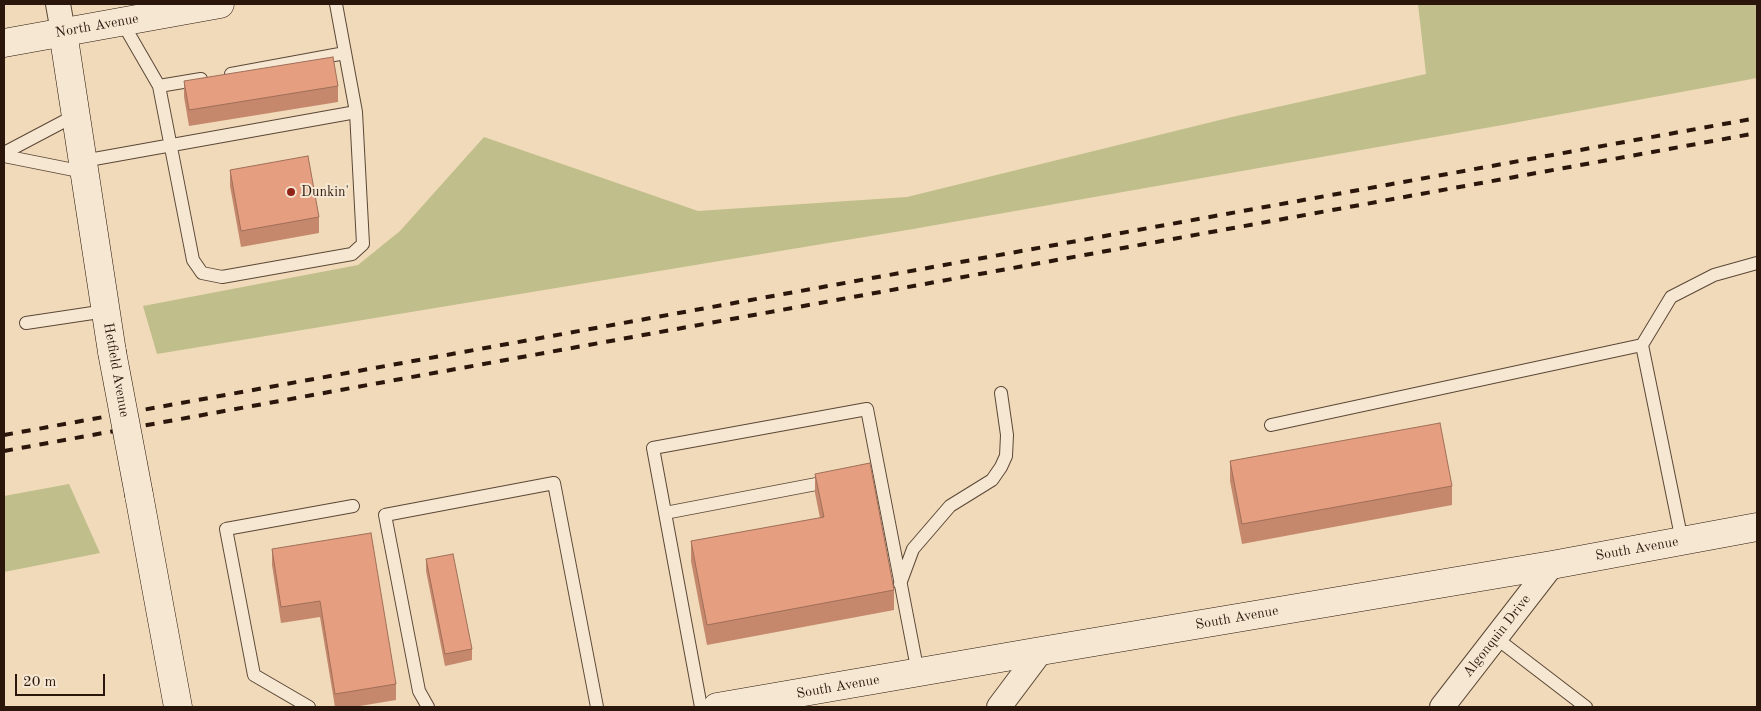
<!DOCTYPE html>
<style>
body{margin:0}
#map{position:relative;width:1761px;height:711px;overflow:hidden;background:#f0dab9;font-family:"Old Standard TT",serif}
canvas{display:block}
.frame{position:absolute;inset:0;border:5px solid #2b160c;pointer-events:none}
.scale{position:absolute;left:15px;top:674px;width:90px;height:22px;box-sizing:border-box;border:2px solid #2b160c;border-top:0;padding-left:6px;font-size:15px;line-height:18px;white-space:nowrap;color:#2b160c;-webkit-text-stroke:4px #f5e7d2;paint-order:stroke}
</style>
<div id="map">
<canvas width="1761" height="711"></canvas>
<div class="frame"></div>
<div class="scale">20 m</div>
</div>
<script>
const ctx = document.querySelector('canvas').getContext('2d');
ctx.lineJoin = 'round';
function paint(path, color) { ctx.fillStyle = color; ctx.fill(path, 'evenodd'); }
const poly = rows => new Path2D(rows.map(r => 'M' + r).join(''));
function strokePath(path, color, width, dash) { ctx.strokeStyle = color; ctx.lineWidth = width; ctx.lineCap = dash ? 'butt' : 'round'; ctx.setLineDash(dash || []); ctx.stroke(path); }
function write(font, color, halo, rows, align = 'center') {
  ctx.font = font + ' "Old Standard TT",serif'; ctx.lineWidth = 4; ctx.setLineDash([]); ctx.textBaseline = 'middle'; ctx.strokeStyle = halo; ctx.fillStyle = color; for (const [text, x, y, turn = 0] of rows) {
    ctx.save(); ctx.translate(x, y); ctx.rotate((+turn || 0) * Math.PI / 180); ctx.textAlign = isNaN(turn) ? turn : align; if (halo) ctx.strokeText(text, 0, 0); ctx.fillText(text, 0, 0); ctx.restore();
  }
}
const green = poly([
 [1418,4,1757,4,1757,78,1497,126,913,229,157,354,143,306,358,265,400,231,484,137,698,211,907,197,1232,117,1426,74],
 [69,484,100,553,4,572,4,496]
]);
const lane = poly([
 [122,22,159,86,193,260,202,273,222,277,352,254,363,244,356,112],
 [231,74,345,53],
 [159,86,201,79],
 [4,153,76,115],
 [4,156,84,172],
 [83,161,356,112,336,4],
 [26,323,106,311],
 [1271,425,1642,345],
 [665,513,832,481],
 [1682,541,1642,345,1671,297,1714,275,1757,263],
 [900,584,913,549,950,506,992,480,1001,467,1006,456,1007,435,1001,393],
 [1496,638,1586,707],
 [309,707,254,675,226,529,353,506],
 [428,707,419,691,385,515,554,483,597,707],
 [701,707,653,448,867,409,918,673]
]);
const street = poly([
 [58,4,63,32],
 [999,707,1041,651],
 [1442,707,1552,565]
]);
const secondary = poly([
 [63,32,112,352],
 [4,43,220,4],
 [139,495,178,707],
 [717,707,1041,651,1552,565,1757,527]
]);
const rail = poly([
 [4,435,1757,118],
 [4,451,1757,133]
]);
const secondaryBridge = poly([
 [112,352,139,495]
]);
const wall = poly([
 [184,81,338,86,338,102,189,126,184,97],
 [230,170,319,217,319,233,241,247,230,186],
 [1230,461,1452,486,1452,505,1242,544,1230,481],
 [815,474,894,590,894,610,707,645,691,561,691,541,820,518,815,493],
 [272,549,396,684,396,700,354,707,335,707,320,617,281,623,272,565],
 [426,559,472,649,472,660,445,666,426,571]
]);
const building = poly([
 [333,57,338,86,189,110,184,81,333,57],
 [308,156,319,217,241,231,230,170,308,156],
 [1440,423,1452,486,1242,524,1230,461,1440,423],
 [870,463,894,590,707,625,691,541,824,517,815,474,870,463],
 [371,533,396,684,335,694,320,601,281,607,272,549,371,533],
 [453,554,472,649,445,654,426,559,453,554]
]);
const markers = [
 [291,192,5,"#8f2418"]
];
const streetNames = [
 ["North Avenue",97,26,-10],
 ["Hetfield Avenue",116,370,80],
 ["South Avenue",1637,549,-10],
 ["South Avenue",1237,618,-10],
 ["Algonquin Drive",1497,636,-52],
 ["South Avenue",838,687,-10]
];
const poiNames = [
 ["Dunkin'",301,192]
];
paint(green, '#c0be8b');
strokePath(lane, '#5c4737', 14);
strokePath(street, '#5c4737', 26);
strokePath(secondary, '#2b160c', 29);
strokePath(lane, '#f5e7d2', 12);
strokePath(street, '#f5e7d2', 24);
strokePath(secondary, '#f5e7d2', 28);
strokePath(rail, '#2b160c', 4, [9, 9]);
strokePath(secondaryBridge, '#2b160c', 29, []);
strokePath(secondaryBridge, '#f5e7d2', 28);
paint(wall, '#c5886d');
paint(building, '#e59e7f');
strokePath(building, '#a06f59', 1);
for (const [x, y, r, color] of markers) { const dot = new Path2D(); dot.arc(x, y, r, 0, 2 * Math.PI); ctx.fillStyle = color; ctx.fill(dot); strokePath(dot, '#f5e7d2', 2); }
write('14px', '#2b160c', '#f5e7d2', streetNames);
write('14px', '#2b160c', '#f5e7d2', poiNames, 'left');
</script>
